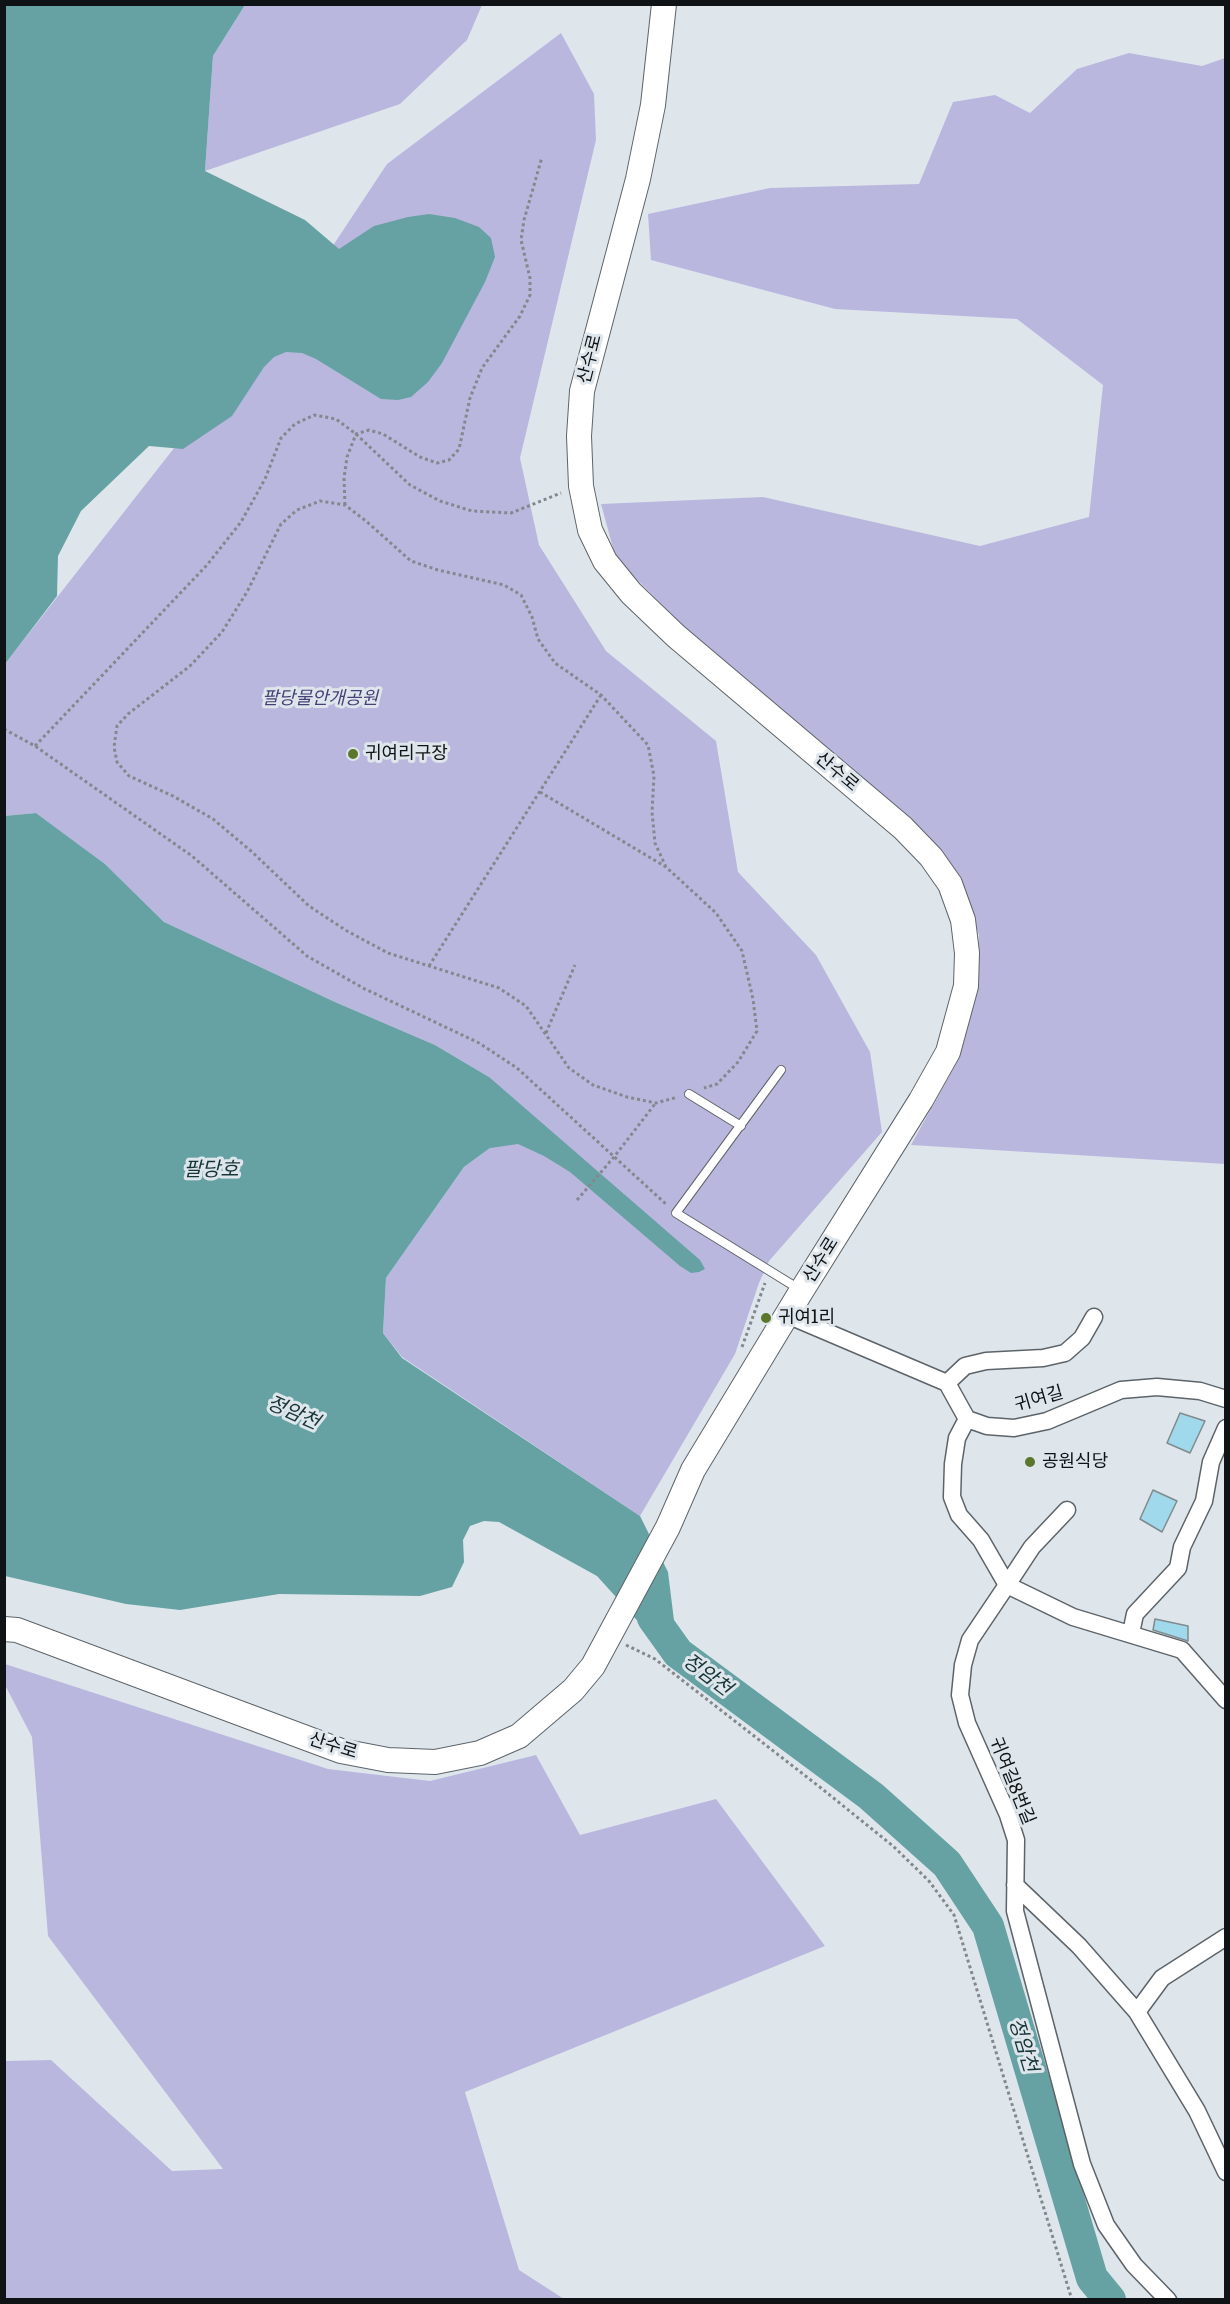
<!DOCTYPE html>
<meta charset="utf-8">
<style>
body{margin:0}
#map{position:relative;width:1230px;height:2304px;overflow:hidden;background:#dee6ec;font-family:Literata,serif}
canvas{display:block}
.frame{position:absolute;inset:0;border:6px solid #101315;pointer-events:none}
</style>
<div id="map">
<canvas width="1230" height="2304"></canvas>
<div class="frame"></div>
</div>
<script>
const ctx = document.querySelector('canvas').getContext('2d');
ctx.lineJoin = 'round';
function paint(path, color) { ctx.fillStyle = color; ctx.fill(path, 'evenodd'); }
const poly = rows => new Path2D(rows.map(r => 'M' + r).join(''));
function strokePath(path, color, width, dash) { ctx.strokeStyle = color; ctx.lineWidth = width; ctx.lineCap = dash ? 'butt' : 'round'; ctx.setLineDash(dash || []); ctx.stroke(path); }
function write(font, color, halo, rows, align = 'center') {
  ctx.font = font + ' Literata,"Noto Sans KR",serif'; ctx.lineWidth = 6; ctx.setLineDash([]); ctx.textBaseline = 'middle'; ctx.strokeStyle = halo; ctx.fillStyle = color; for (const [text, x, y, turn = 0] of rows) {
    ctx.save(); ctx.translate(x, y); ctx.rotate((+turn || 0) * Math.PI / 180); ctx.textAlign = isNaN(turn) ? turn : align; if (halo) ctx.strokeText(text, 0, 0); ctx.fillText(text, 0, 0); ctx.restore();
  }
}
const green = poly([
 [245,5,482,5,467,40,400,104,205,171,213,56],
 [561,33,594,94,596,140,520,458,539,545,606,651,716,741,738,872,816,955,870,1052,882,1132,769,1261,759,1283,735,1354,640,1516,402,1357,383,1333,386,1278,464,1167,490,1148,489,1077,435,1045,335,1002,164,922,105,864,36,813,5,816,4,665,334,244,387,164],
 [1129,53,1202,66,1225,58,1225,1164,911,1145,959,1058,975,995,979,935,961,883,923,830,696,638,616,559,601,504,763,497,980,546,1089,517,1103,385,1017,319,835,309,651,260,648,214,770,188,919,184,953,102,995,95,1030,113,1077,69],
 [5,1664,328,1769,430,1781,536,1755,580,1835,716,1799,825,1946,465,2092,519,2270,564,2299,5,2299,5,2061,51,2060,172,2171,223,2169,48,1936,32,1737,5,1685]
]);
const water = poly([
 [5,4,245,5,213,56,205,171,305,220,339,249,374,226,408,217,429,214,455,218,479,227,491,238,495,257,485,282,442,363,428,382,411,397,398,400,381,399,316,359,302,353,286,352,274,357,264,367,232,416,183,449,149,446,81,511,58,556,57,596,5,664],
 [36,813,105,864,164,922,335,1002,435,1045,489,1077,700,1260,705,1269,699,1272,691,1273,680,1266,570,1172,544,1156,518,1144,490,1148,464,1167,386,1278,383,1333,402,1358,640,1516,668,1572,678,1653,644,1628,597,1576,499,1522,484,1521,470,1526,463,1540,464,1562,452,1587,420,1596,279,1594,180,1610,126,1604,5,1576,4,816]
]);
const river = poly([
 [653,1618,678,1653,871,1796,947,1864,988,1926,1092,2278,1110,2300]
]);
const building = poly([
 [1180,1413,1205,1421,1190,1453,1167,1443,1180,1413],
 [1153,1490,1177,1501,1162,1532,1140,1519,1153,1490],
 [1155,1619,1188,1626,1188,1641,1153,1630,1155,1619]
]);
const path = poly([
 [345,505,344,478,347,457,356,434,369,430,383,434,420,457,437,463,449,460,459,449,470,398,482,368,520,316,530,295,530,278,521,240,524,220,542,157],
 [4,729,35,746,192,856,307,956,363,988,479,1043,517,1068,667,1205],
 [35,746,207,565,241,522,265,479,281,438,295,424,314,415,336,419,356,434,410,485,440,501,472,511,511,513,561,493],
 [540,792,666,867,716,913,742,951,753,999,757,1031,738,1062,717,1084,704,1088],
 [666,867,655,843,652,812,654,776,648,745,601,695,555,663,538,639,532,617,521,595,504,585,438,570,411,561,366,521,345,505,320,501,297,510,281,524,247,592,222,632,190,666,128,714,117,726,114,747,117,762,129,776,173,796,213,819,251,851,309,906,347,931,388,953,499,988,526,1006,569,1068,593,1085,627,1097,656,1103,678,1097],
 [429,966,601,695],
 [546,1033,575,965],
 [577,1200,614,1157,655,1104],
 [742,1347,765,1283],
 [626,1645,655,1659,821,1788,893,1846,929,1881,954,1915,1072,2300]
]);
const lane = poly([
 [781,1070,676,1213,799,1289],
 [689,1094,741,1126]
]);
const street = poly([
 [787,1315,947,1383,967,1419,987,1426,1014,1428,1047,1421,1121,1390,1157,1387,1200,1391,1226,1399],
 [947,1383,965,1366,986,1361,1043,1358,1065,1353,1082,1338,1094,1317],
 [967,1419,957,1438,953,1464,952,1497,959,1515,981,1540,1007,1585,970,1640,963,1665,960,1695,967,1723,1008,1815,1016,1840,1015,1911,1082,2164,1106,2225,1134,2265,1168,2300],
 [1067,1510,1032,1547,1007,1585,1073,1617,1182,1650,1226,1700],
 [1131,1633,1135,1614,1178,1568,1182,1547,1204,1501,1211,1462,1226,1428],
 [1015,1885,1079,1946,1137,2012,1197,2111,1226,2172],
 [1137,2012,1162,1978,1226,1937]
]);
const secondary = poly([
 [4,1629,17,1630,341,1751,388,1760,435,1762,480,1753,519,1736,573,1690,593,1666,668,1527,693,1470,802,1290,921,1100,948,1052,966,986,967,953,963,920,950,884,931,857,903,828,676,636,631,593,605,561,590,530,581,486,579,436,582,391,638,179,653,105,664,4]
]);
const markers = [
 [353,754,6,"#5a772b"],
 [766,1318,6,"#5a772b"],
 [1030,1462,6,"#5a772b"]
];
const streetNames = [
 ["산수로",590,359,-76],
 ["산수로",837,772,40],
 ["산수로",821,1260,-58],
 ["귀여길",1039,1399,-16],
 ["산수로",333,1746,17],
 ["귀여길8번길",1012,1781,68]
];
const parkNames = [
 ["팔당물안개공원",320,699]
];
const poiNames = [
 ["귀여리구장",365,754],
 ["귀여1리",778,1318],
 ["공원식당",1042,1462]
];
const waterNames = [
 ["팔당호",211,1170],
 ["정암천",293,1413,24],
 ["정암천",707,1675,37],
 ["정암천",1023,2045,73]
];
paint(green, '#bab7df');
paint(water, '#66a2a3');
strokePath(river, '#66a2a3', 32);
paint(building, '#a0d9eb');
strokePath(building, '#818a8d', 1.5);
strokePath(lane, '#5d6469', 10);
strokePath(street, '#5d6469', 19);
strokePath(secondary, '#5d6469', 26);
strokePath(path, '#83888d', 3, [3, 3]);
strokePath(lane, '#fff', 8);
strokePath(street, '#fff', 16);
strokePath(secondary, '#fff', 24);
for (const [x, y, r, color] of markers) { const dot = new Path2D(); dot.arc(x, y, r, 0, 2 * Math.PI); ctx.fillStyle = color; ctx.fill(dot); strokePath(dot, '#dee6ec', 2); }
write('18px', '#101315', '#dee6ec', streetNames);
write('italic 18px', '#473f77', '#dee6ec', parkNames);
write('18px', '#101315', '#dee6ec', poiNames, 'left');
write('italic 20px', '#163536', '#dee6ec', waterNames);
</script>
